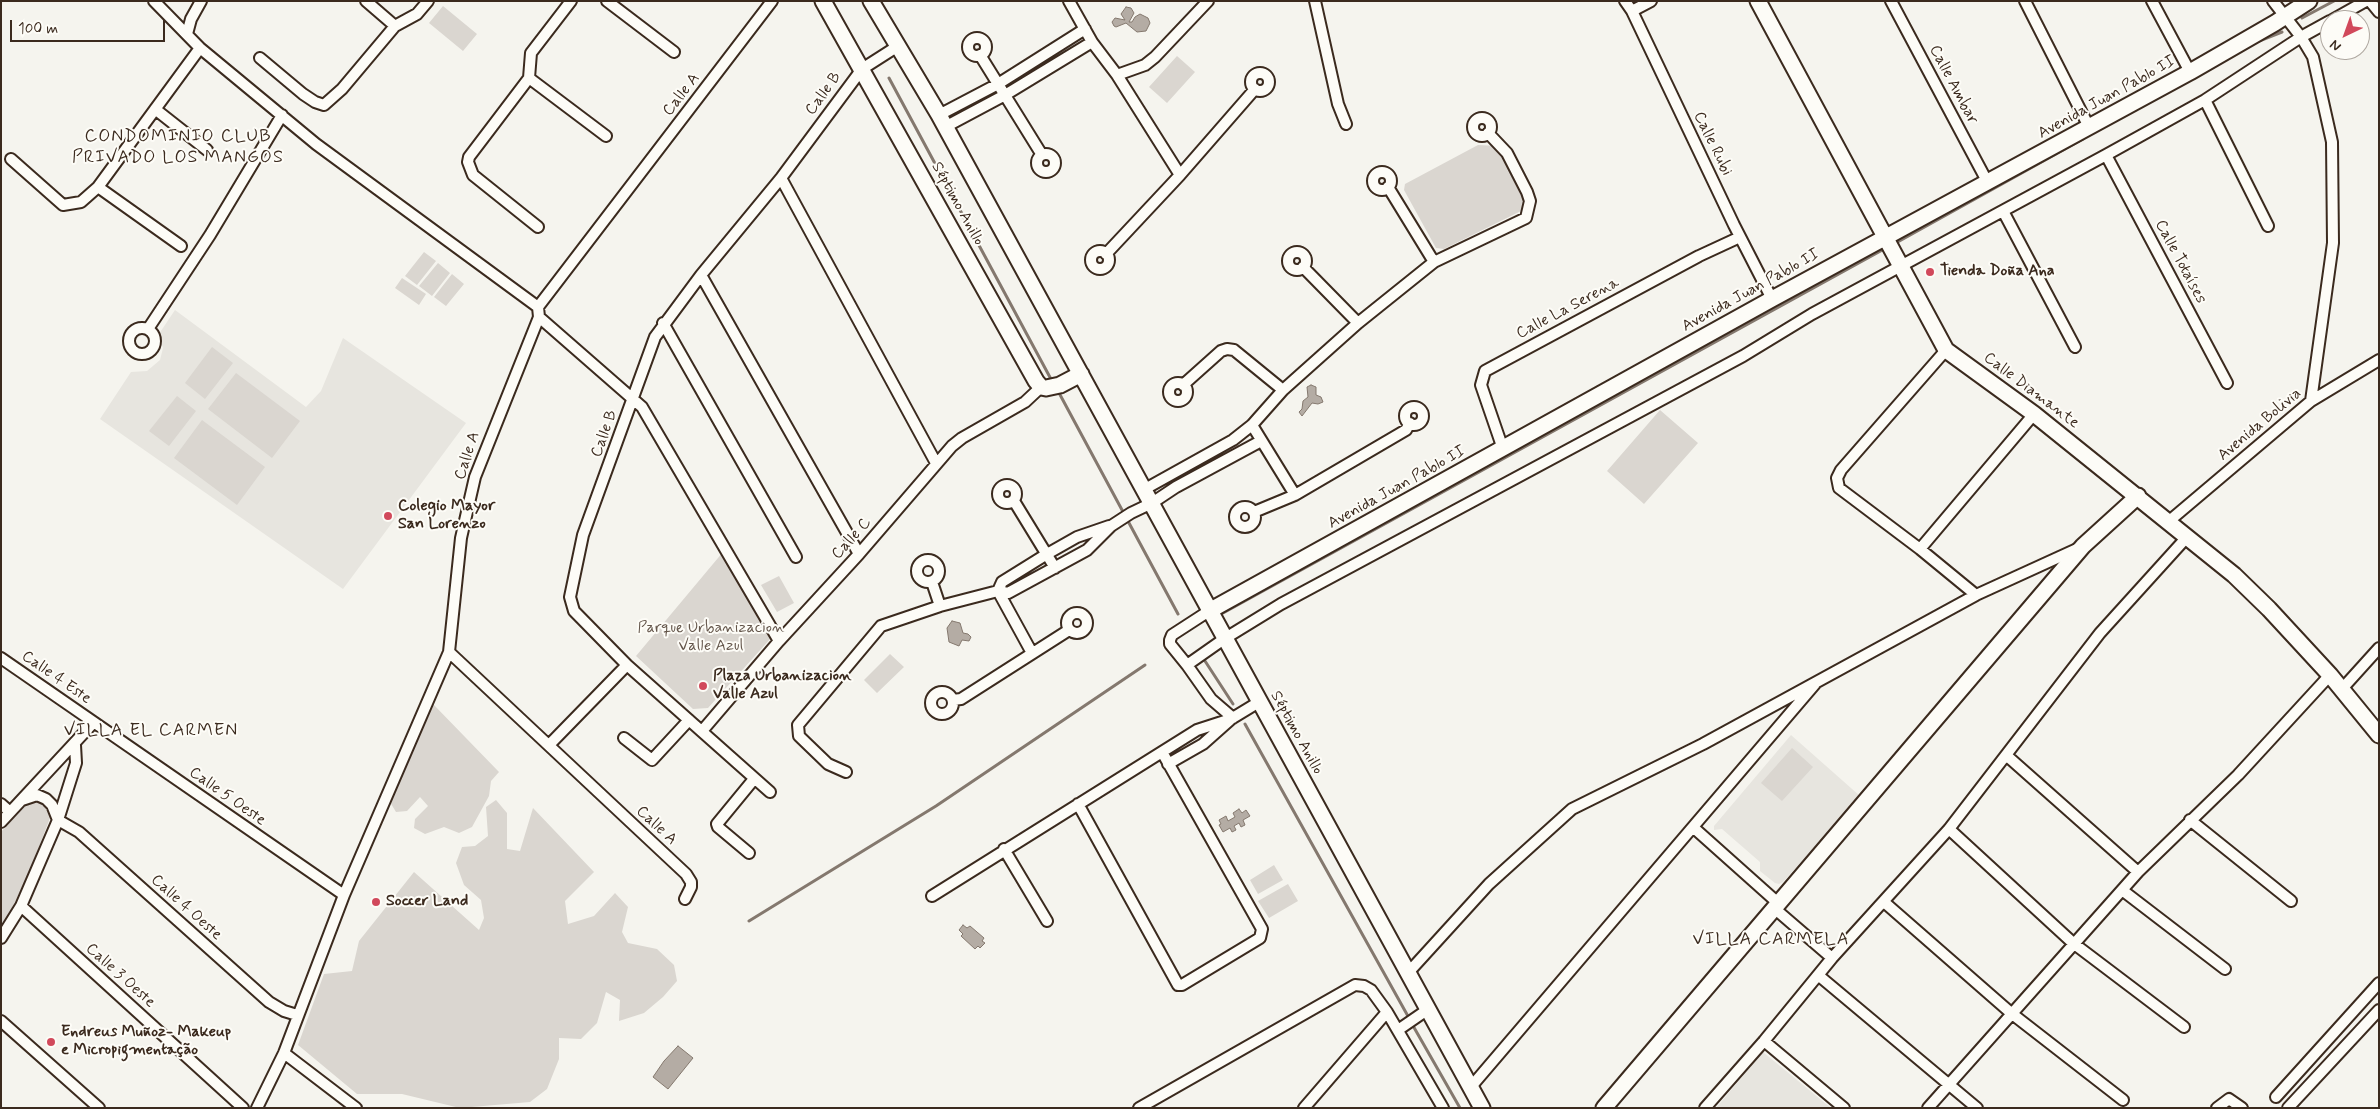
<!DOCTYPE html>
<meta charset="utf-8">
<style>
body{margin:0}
#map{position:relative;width:2380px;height:1109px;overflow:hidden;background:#f5f4ee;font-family:Mynerve,sans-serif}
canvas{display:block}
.frame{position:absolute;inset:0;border:2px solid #3b2a1e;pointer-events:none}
.north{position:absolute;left:2320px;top:10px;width:50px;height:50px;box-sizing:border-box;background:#fdfcf7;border:1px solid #afa8a0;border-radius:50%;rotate:222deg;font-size:14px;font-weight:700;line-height:20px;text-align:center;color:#3b2a1e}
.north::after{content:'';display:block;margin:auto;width:18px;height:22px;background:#d1495b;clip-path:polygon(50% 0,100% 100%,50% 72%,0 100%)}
.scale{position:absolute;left:10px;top:20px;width:155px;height:22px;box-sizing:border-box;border:2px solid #3b2a1e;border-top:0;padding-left:6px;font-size:15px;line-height:18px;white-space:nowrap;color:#3b2a1e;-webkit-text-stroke:4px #fdfcf7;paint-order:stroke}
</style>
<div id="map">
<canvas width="2380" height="1109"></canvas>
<div class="frame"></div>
<div class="north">N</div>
<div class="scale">100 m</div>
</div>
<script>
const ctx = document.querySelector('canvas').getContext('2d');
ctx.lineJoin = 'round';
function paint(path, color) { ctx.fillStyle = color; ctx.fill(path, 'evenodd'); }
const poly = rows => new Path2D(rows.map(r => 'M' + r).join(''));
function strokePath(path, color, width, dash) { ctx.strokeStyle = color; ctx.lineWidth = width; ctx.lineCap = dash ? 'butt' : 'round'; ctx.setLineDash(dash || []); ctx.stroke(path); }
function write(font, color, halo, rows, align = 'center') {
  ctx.font = font + ' Mynerve,sans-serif'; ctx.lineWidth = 4; ctx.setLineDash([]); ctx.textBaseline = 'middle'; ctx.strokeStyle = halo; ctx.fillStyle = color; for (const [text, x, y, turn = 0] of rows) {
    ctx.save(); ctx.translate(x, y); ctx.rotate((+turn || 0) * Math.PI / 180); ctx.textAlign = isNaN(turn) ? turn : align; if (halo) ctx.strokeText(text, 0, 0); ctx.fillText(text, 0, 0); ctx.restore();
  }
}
const built = poly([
 [175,310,306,407,321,391,343,338,466,423,343,589,100,419,131,372,147,371,160,360,163,348,159,334],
 [1791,735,1860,796,1783,882,1779,884,1775,883,1760,871,1760,862,1722,829,1714,830,1714,826],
 [1763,1052,1831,1108,1716,1108]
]);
const green = poly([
 [443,6,477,34,463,51,429,23],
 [1177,56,1195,72,1167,103,1149,87],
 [1478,145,1498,146,1526,203,1523,210,1444,249,1436,248,1404,190,1405,184],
 [424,252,436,261,417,285,405,276],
 [438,263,450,273,432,296,419,286],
 [452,274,464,284,446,306,434,297],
 [402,278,426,294,419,305,395,288],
 [212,347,233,363,205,399,185,383],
 [236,373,300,421,272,458,208,409],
 [177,396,196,411,169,446,149,431],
 [1660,410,1698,443,1644,504,1607,471],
 [202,420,265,467,237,505,174,458],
 [723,552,771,638,708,708,693,709,636,656],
 [779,576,794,603,777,612,761,585],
 [890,654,904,667,877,693,864,680],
 [433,704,499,772,491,781,489,796,472,827,459,833,444,827,425,834,414,828,415,819,428,806,420,797,407,811,396,812,390,802],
 [1792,748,1813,767,1782,801,1761,783],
 [496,800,507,813,507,849,520,851,533,808,594,872,565,901,568,924,594,916,615,893,628,907,622,932,628,943,657,949,674,965,677,981,663,997,644,1013,619,1021,620,1000,606,992,597,1023,581,1039,559,1038,559,1059,547,1089,530,1102,460,1108,402,1094,357,1094,298,1045,324,974,352,971,359,941,414,872,479,930,484,918,481,900,464,885,456,863,462,847,475,846,488,836,486,807],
 [33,801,44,804,49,809,50,818,27,878,1,929,1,832,26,804],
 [1274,865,1283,880,1258,894,1250,880],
 [1288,884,1298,901,1269,918,1258,901]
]);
const water = poly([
 [1126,7,1131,8,1134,13,1129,22,1132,22,1135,17,1140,14,1148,18,1150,23,1146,31,1137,32,1126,23,1116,27,1114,26,1112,22,1115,18,1125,20,1121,14,1126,7],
 [1311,385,1316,387,1316,395,1321,397,1323,402,1318,404,1312,403,1302,416,1299,412,1302,409,1303,401,1308,397,1307,387,1311,385],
 [952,621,960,623,963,633,968,634,971,637,969,641,962,640,959,646,949,642,947,628,952,621],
 [1239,809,1242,813,1246,810,1250,816,1243,820,1245,825,1241,827,1239,823,1234,826,1236,830,1232,832,1230,828,1223,832,1219,825,1221,824,1219,820,1226,816,1228,821,1235,817,1233,813,1239,809],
 [963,925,967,928,970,926,984,938,982,941,985,943,980,948,978,946,975,949,961,936,963,934,959,930,963,925],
 [678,1046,693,1058,668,1089,653,1077,664,1061,678,1046]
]);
const stream = poly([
 [2302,18,2334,1],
 [2254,43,2282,32],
 [889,78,1052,381],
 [1894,244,2083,139],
 [1058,391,1178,614],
 [1223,613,1886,248],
 [1205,661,1233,704],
 [1245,724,1409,1018],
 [749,921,936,806,1145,665],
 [1412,1024,1460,1108]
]);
const street = poly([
 [154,1,200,48,316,144,538,307],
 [366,1,395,26],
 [607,1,674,52],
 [1069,1,1092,42,1117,75,1180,175],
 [1315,1,1338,104,1346,124],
 [1625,1,1632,11,1734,225,1772,299],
 [1891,1,1988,183],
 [2025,1,2089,127],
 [2152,1,2190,72],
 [2273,1,2301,37,2313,57,2332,142,2333,243,2311,401],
 [2370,1,2379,12],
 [1632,11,1651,1],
 [2332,20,2366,1],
 [187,34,191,19,201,1],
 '968 47a9 9 0 1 1 18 0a9 9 0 1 1-18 0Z',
 [980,55,1042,155],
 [260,58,303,94,315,102,324,105,342,89,395,26,417,14,428,1],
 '1251 82a9 9 0 1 1 18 0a9 9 0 1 1-18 0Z',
 [1117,75,1145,65,1155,57,1208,1],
 [529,78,606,136],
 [2205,100,2268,226],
 [155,109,207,150],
 [939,115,998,84,1085,29],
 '1473 127a9 9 0 1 1 18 0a9 9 0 1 1-18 0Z',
 [945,127,1005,95,1092,42],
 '1037 163a9 9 0 1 1 18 0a9 9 0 1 1-18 0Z',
 [2106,155,2227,383],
 [11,159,63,205,81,202,98,187,200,48],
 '1373 181a9 9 0 1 1 18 0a9 9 0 1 1-18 0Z',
 [781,178,936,463],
 [98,187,181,246],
 [1388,187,1434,262],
 [2003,211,2075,347],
 [538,227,473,175,468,162,469,157,529,78,531,53,571,1],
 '1091 260a9 9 0 1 1 18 0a9 9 0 1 1-18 0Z',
 '1288 261a9 9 0 1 1 18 0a9 9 0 1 1-18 0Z',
 [1106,254,1180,175,1255,89],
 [1303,267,1358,323],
 [701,275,859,554],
 [539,317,642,407,779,641],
 [663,323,796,557],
 '129 341a13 13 0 1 1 26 0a13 13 0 1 1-26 0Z',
 [148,329,210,235,282,115],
 [1946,350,1841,470,1837,478,1839,488,1920,549,1976,595],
 '1169 392a9 9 0 1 1 18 0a9 9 0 1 1-18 0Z',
 [1183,385,1221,351,1227,349,1234,350,1283,390],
 '1405 416a9 9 0 1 1 18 0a9 9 0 1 1-18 0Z',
 [1252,425,1295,495],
 [1503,449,1481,385,1485,371,1699,256,1740,237],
 '998 494a9 9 0 1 1 18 0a9 9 0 1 1-18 0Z',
 [1145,489,1233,440,1252,425,1283,390,1358,323,1434,262,1526,218,1530,201,1527,192,1507,153,1488,133],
 [1014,501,1055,568],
 '1235 517a10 10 0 1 1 20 0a10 10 0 1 1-20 0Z',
 [1254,512,1295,495,1406,430,1410,423],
 [2168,522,2311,401,2379,360],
 [1920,549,2034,414],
 '917 571a11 11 0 1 1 22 0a11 11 0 1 1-22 0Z',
 [932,582,940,606],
 [998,591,1002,582,1047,554,1077,537,1109,526],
 [998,591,1032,653],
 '1067 623a10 10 0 1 1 20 0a10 10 0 1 1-20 0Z',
 [449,652,686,874,691,882,691,887,685,899],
 [1,658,344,895],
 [1187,665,1170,644,1170,640,1172,635,1209,611],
 [2341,690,2379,648],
 '931 703a11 11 0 1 1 22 0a11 11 0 1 1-22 0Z',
 [953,700,961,699,1069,630],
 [1233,718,1211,699,1187,665,1224,639,1281,604,1743,356,1812,314,2106,155,2205,100,2301,37,2330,21],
 [702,731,779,641,859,554,952,446,962,438,1025,402,1041,387],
 [624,738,652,760,689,720],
 [549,745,627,665],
 [2006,755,2138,872],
 [1168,764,1203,744,1230,720],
 [846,772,828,764,799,736,798,725,881,626,940,606,998,591,1008,593,1087,550,1111,526,1131,513,1152,503,1176,487,1261,441],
 [770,792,627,665,574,611,570,597,583,535,655,337,701,275,781,178,862,69,898,46],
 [22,800,37,795,46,799,52,805,58,820,79,832,269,1002,284,1011,297,1015],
 [1,804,10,812],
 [1078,804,1178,985,1182,985,1260,938,1262,929,1162,752],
 [2190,820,2291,901],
 [1,822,93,723],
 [1694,828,1778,903],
 [1949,829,2073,943,2184,1027],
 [1004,849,1047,921],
 [749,853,718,827,717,824,754,779],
 [2122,890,2225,969],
 [932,896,1197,730,1231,719,1259,702],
 [1884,902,2011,1013,2123,1100],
 [21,906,243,1108],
 [1774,908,1832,958],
 [1,938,21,906,58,820,76,763,75,745],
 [1407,974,1489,884,1572,809,1703,744,1976,595,2079,548],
 [1818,975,1977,1108],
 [1,1021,99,1108],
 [1398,1030,1427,1010],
 [1764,1041,1844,1108],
 [284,1053,356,1108],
 [1470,1088,1815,684],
 [2276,1097,2379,983],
 [257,1108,284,1053,344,895,449,652,461,538,475,477,539,317,538,307,772,1],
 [1139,1108,1355,985,1364,986,1371,990,1387,1012,1443,1108],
 [1304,1108,1387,1012],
 [1705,1108,1764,1041,1832,958,1949,829,2100,633,2187,537],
 [1928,1108,2138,872,2238,775,2330,675],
 [2217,1108,2229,1099,2242,1108],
 [2288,1108,2379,1010]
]);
const secondary = poly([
 [823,1,1036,381,1041,387,1046,388,1060,385,1081,374],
 [871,1,939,115,1482,1108],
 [1758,1,1946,350,2034,414,2234,575,2269,609,2330,675,2379,735],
 [1209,611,1772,299,2190,72,2275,23,2309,1],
 [1604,1108,2083,546,2138,496]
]);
const markers = [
 [1930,272,5,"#d1495b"],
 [388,516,5,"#d1495b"],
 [703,686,5,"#d1495b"],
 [376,902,5,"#d1495b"],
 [51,1042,5,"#d1495b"]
];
const streetNames = [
 ["Calle Ambar",1953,85,62],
 ["Calle B",824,94,-54],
 ["Calle A",682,95,-52],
 ["Avenida Juan Pablo II",2107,98,-29],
 ["Calle Rubi",1712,144,64],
 ["Séptimo Anillo",957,204,61],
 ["Calle Totaíses",2180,262,62],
 ["Avenida Juan Pablo II",1751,291,-29],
 ["Calle La Serena",1568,309,-28],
 ["Calle Diamante",2031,391,37],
 ["Avenida Bolivia",2260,425,-40],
 ["Calle B",605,434,-70],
 ["Calle A",468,456,-72],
 ["Avenida Juan Pablo II",1397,488,-29],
 ["Calle C",852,539,-48],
 ["Calle 4 Este",56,678,35],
 ["Séptimo Anillo",1296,733,61],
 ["Calle 5 Oeste",227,797,35],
 ["Calle A",656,826,43],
 ["Calle 4 Oeste",186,908,42],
 ["Calle 3 Oeste",120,976,42]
];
const poiNames = [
 ["Tienda Doña Ana",1940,272],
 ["Colegio Mayor",398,507],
 ["San Lorenzo",398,525],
 ["Plaza Urbanizacion",713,677],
 ["Valle Azul",713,695],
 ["Soccer Land",386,902],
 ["Endreus Muñoz- Makeup",61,1033],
 ["e Micropigmentação",61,1051]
];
const parkNames = [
 ["Parque Urbanizacion",711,629],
 ["Valle Azul",711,647]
];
const neighbourhoodNames = [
 ["CONDOMINIO CLUB",178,137],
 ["PRIVADO LOS MANGOS",178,158],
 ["VILLA EL CARMEN",151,731],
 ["VILLA CARMELA",1771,940]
];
paint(built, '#e7e5df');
paint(green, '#dad6d0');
paint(water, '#b4aca4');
strokePath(water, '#84786e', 1);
strokePath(stream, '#84786e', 3);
strokePath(street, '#3b2a1e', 14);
strokePath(secondary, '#3b2a1e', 19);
strokePath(street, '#fdfcf7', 10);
strokePath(secondary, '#fdfcf7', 15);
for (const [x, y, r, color] of markers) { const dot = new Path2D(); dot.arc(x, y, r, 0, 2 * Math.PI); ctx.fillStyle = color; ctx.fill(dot); strokePath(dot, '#fdfcf7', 2); }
write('16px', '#3b2a1e', '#fdfcf7', streetNames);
write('bold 16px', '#3b2a1e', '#fdfcf7', poiNames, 'left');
write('16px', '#63554a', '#fdfcf7', parkNames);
ctx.letterSpacing = '1px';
write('18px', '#3b2a1e', '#fdfcf7', neighbourhoodNames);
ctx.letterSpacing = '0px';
</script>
